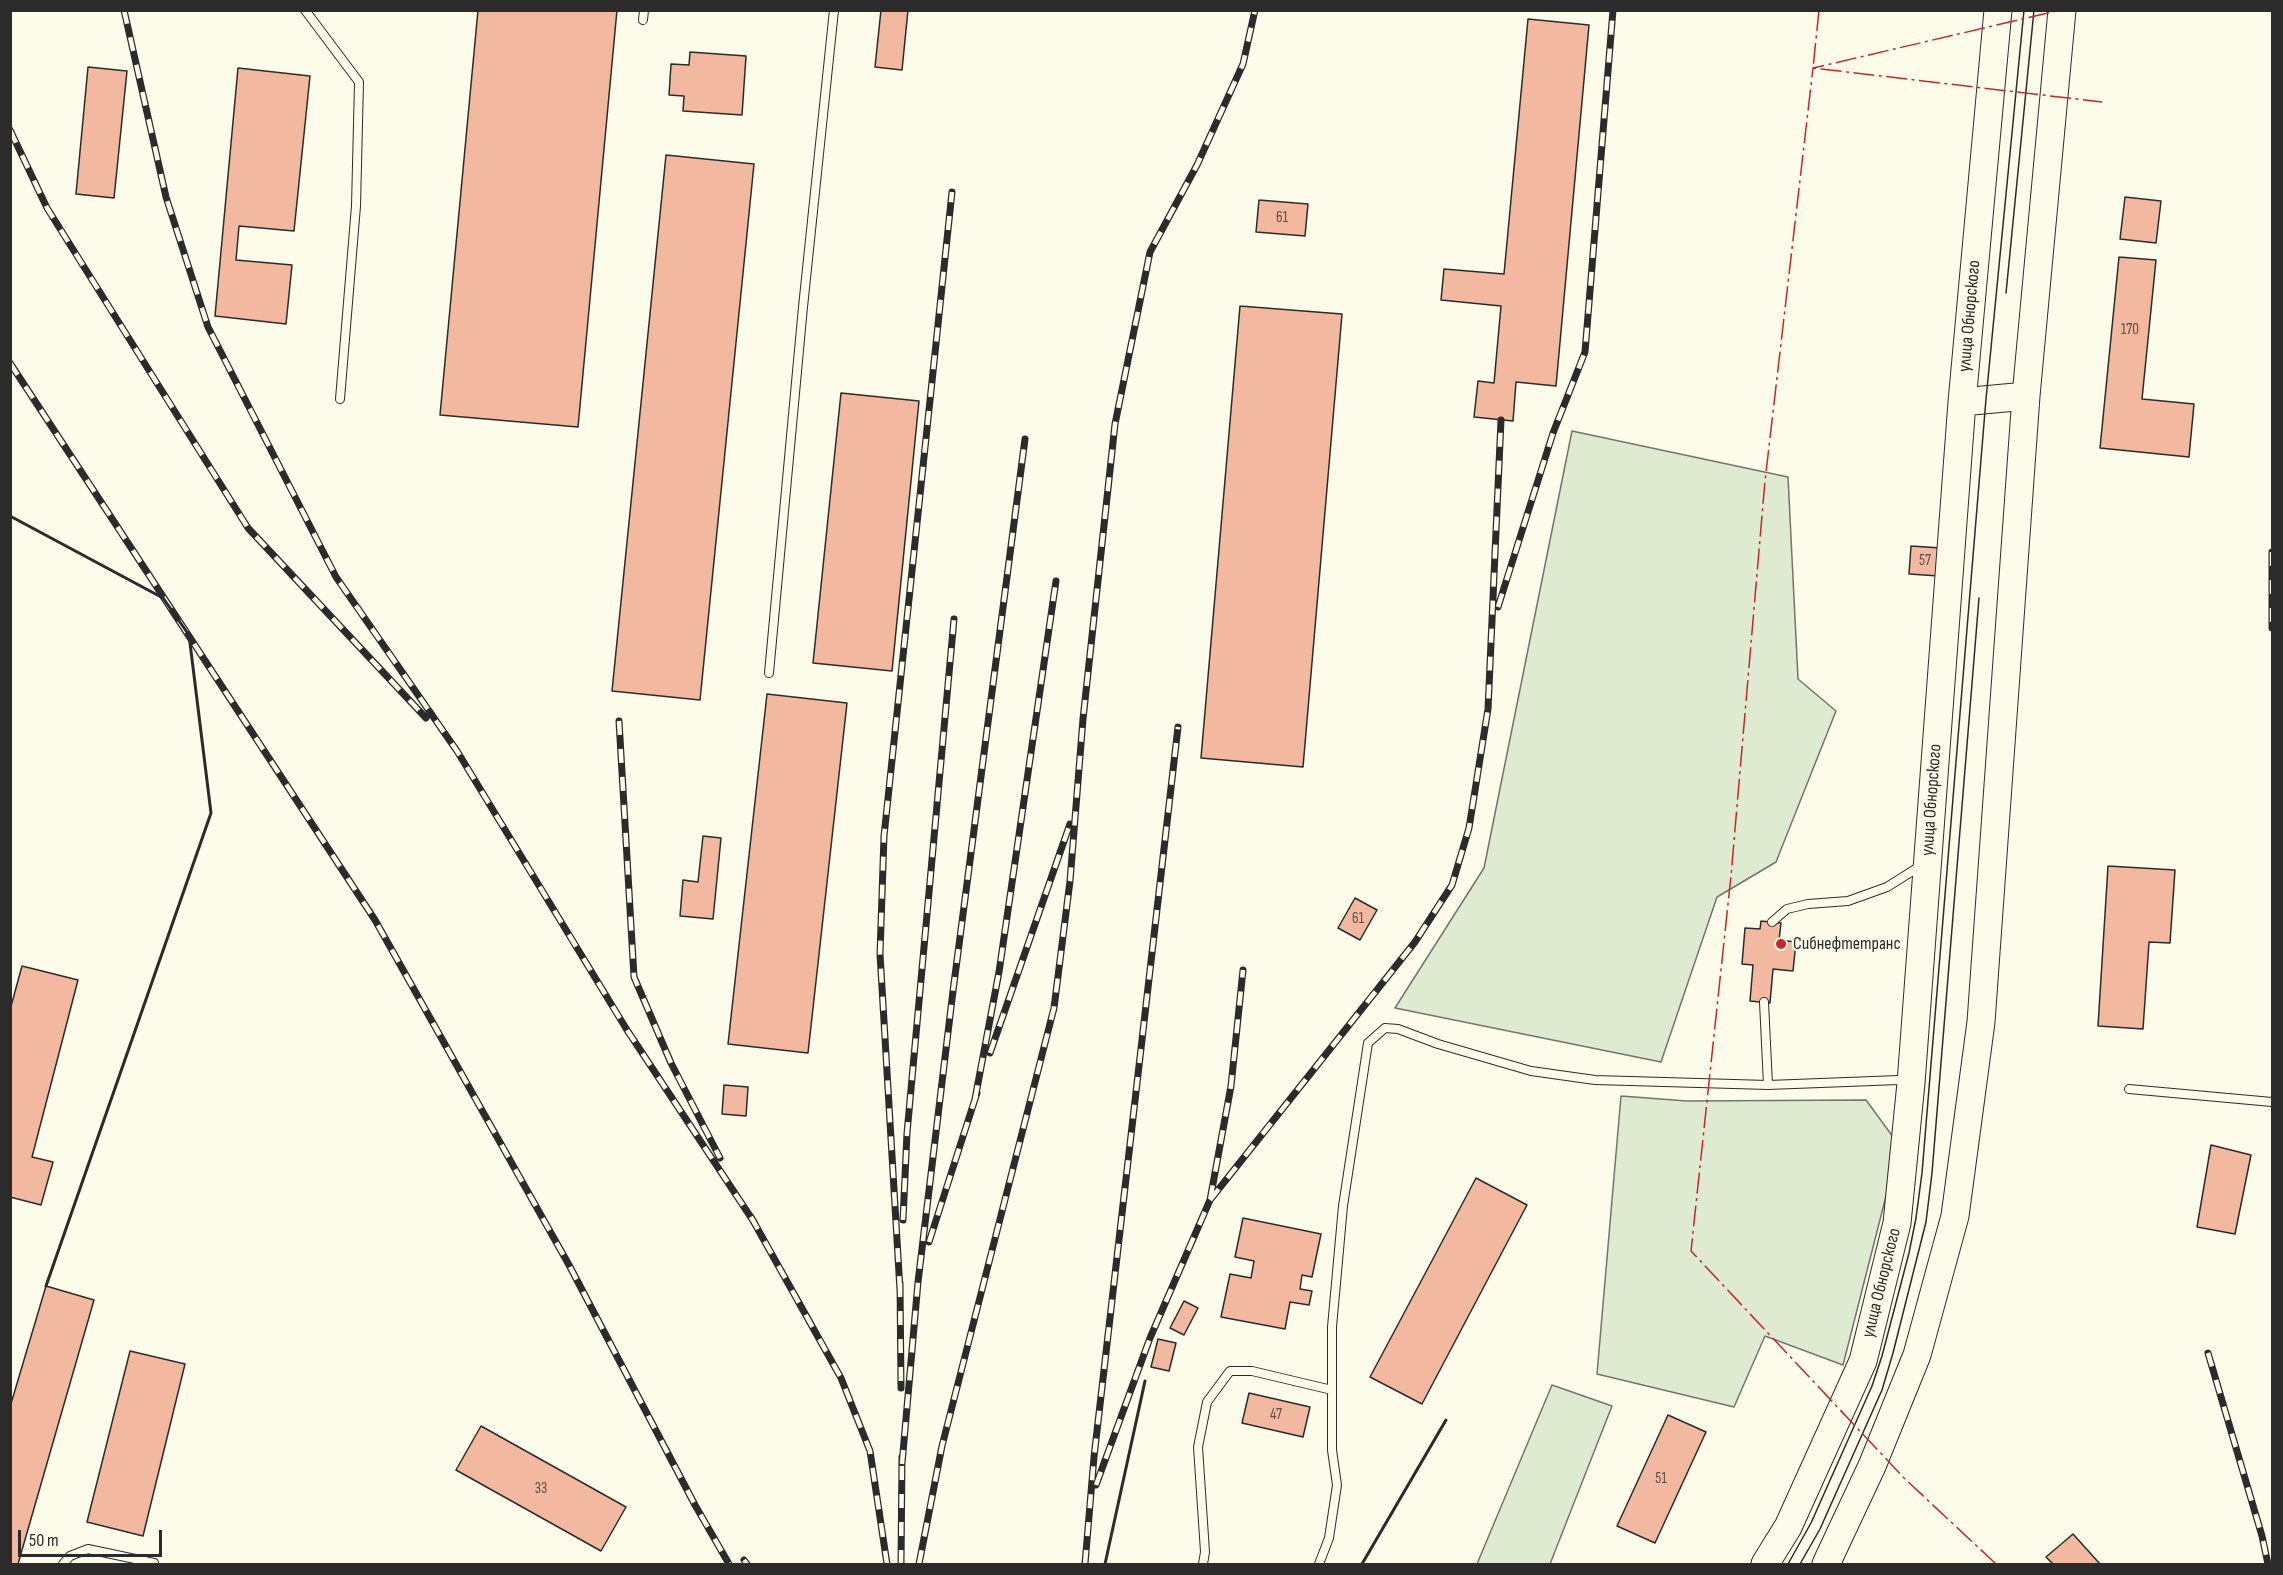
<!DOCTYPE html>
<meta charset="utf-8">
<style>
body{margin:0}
#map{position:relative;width:2283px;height:1575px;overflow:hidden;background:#fdfbea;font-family:"Sofia Sans Condensed",sans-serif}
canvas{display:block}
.frame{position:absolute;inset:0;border:12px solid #2b2b2b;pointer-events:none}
.scale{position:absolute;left:18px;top:1530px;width:144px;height:27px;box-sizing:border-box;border:3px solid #2b2b2b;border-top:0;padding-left:8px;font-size:18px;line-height:21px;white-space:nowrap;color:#2b2b2b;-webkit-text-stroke:4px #fdfbea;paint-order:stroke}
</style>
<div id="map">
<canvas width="2283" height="1575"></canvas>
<div class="frame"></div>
<div class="scale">50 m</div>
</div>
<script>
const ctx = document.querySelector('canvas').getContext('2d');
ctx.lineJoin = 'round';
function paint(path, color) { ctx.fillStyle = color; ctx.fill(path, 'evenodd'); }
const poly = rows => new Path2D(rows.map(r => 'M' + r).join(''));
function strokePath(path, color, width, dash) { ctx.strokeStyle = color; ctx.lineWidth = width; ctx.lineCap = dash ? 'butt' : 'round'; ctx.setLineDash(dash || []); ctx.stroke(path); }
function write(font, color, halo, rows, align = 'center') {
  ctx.font = font + ' "Sofia Sans Condensed",sans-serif'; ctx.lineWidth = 4.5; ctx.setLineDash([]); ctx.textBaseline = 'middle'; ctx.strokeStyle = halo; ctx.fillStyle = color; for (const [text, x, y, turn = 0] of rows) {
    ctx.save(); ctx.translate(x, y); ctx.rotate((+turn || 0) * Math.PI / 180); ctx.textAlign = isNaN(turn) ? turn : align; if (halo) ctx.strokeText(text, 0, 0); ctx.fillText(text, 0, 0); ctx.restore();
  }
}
const green = poly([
 [1572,431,1788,477,1798,679,1836,711,1776,862,1717,897,1661,1062,1395,1008,1484,868,1572,431],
 [1621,1096,1687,1101,1866,1100,1899,1145,1843,1365,1765,1336,1734,1407,1597,1374,1621,1096],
 [1552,1385,1612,1406,1550,1564,1477,1564,1552,1385]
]);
const building = poly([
 [478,10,617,10,578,427,440,415,478,10],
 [881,10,908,10,902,70,875,67,881,10],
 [1528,19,1589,25,1556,386,1516,382,1513,421,1474,417,1478,381,1494,383,1501,306,1441,300,1444,269,1504,274,1528,19],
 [690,52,746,56,742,115,683,111,684,96,669,95,671,64,689,65,690,52],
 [88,67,127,71,114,198,76,194,88,67],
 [238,68,310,76,294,231,239,226,236,260,292,265,286,324,215,316,238,68],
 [666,155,754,164,700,700,612,691,666,155],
 [2125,197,2161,201,2156,243,2120,239,2125,197],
 [1259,200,1308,204,1305,236,1256,232,1259,200],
 [2119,257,2156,260,2142,399,2194,404,2189,457,2100,448,2119,257],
 [1240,306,1342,314,1303,767,1201,758,1240,306],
 [841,393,919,401,892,671,813,663,841,393],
 [1911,546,1941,548,1939,576,1909,574,1911,546],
 [767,694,847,703,808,1053,728,1044,767,694],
 [703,836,721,838,713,919,680,916,683,880,698,882,703,836],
 [2108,866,2175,870,2170,943,2149,942,2143,1029,2098,1026,2108,866],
 [1355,898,1377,910,1360,940,1338,928,1355,898],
 [1761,921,1781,923,1779,940,1796,942,1793,971,1773,969,1770,1003,1750,1001,1753,965,1742,964,1745,928,1760,929,1761,921],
 [22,966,78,980,32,1157,53,1162,41,1205,10,1197,10,1010,22,966],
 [724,1085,748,1087,746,1116,722,1114,724,1085],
 [2211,1145,2251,1155,2235,1234,2197,1227,2211,1145],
 [1476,1178,1527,1205,1422,1404,1370,1377,1476,1178],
 [1243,1218,1321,1234,1312,1277,1302,1275,1300,1289,1312,1291,1309,1305,1290,1302,1285,1329,1221,1317,1230,1274,1251,1278,1254,1261,1235,1257,1243,1218],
 [46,1286,94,1300,18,1564,10,1564,10,1407,46,1286],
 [1184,1301,1198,1308,1184,1335,1170,1328,1184,1301],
 [1158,1339,1176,1343,1169,1371,1151,1367,1158,1339],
 [130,1351,185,1364,143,1536,87,1522,130,1351],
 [1249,1393,1310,1407,1303,1437,1242,1423,1249,1393],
 [1668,1415,1706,1432,1655,1543,1617,1526,1668,1415],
 [481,1426,626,1507,601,1551,456,1470,481,1426],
 [2073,1534,2100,1564,2053,1564,2046,1557,2073,1534]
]);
const service = poly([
 [305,10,359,82,356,206,340,399],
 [643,20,644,10],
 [769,673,803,307,834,10],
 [1772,922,1787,909,1808,904,1848,901,1887,887,1922,865],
 [1764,1002,1768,1085,1899,1080,1907,1082],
 [2129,1089,2272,1102],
 [63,1564,70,1556,88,1549,154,1563,154,1564],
 [1203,1564,1205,1552,1198,1447,1207,1402,1230,1371,1252,1371,1332,1390],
 [1319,1564,1329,1538,1337,1485,1332,1450,1332,1327,1343,1206,1368,1043,1385,1028,1398,1029,1438,1044,1531,1071,1595,1080,1768,1085]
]);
const primary = poly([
 [1962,402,2026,396],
 [1765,1564,1788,1527,1863,1361,1897,1223,1911,1083,1962,402,1998,10],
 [1826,1564,1872,1466,1917,1355,1955,1216,1981,1022,2026,396,2062,10]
]);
const tram = poly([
 [2006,293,2034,10],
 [1788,1564,1811,1523,1872,1386,1882,1356,1909,1253,1916,1218,1922,1173,1986,399,2024,10],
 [1800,1564,1820,1529,1882,1390,1893,1353,1926,1222,1932,1173,1979,598]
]);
const rail = poly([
 [124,10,166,197,208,327,336,577,457,751,627,1030,754,1222],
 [10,130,47,208,248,528,426,718],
 [10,363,375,920,569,1265,695,1505,729,1564],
 [2272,552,2272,628],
 [1498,607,1553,433,1585,352,1613,10],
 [619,721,634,977,671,1063,720,1158],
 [990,1053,1070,824],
 [975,1099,999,972,1056,581],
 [1210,1200,1415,942,1452,885,1469,828,1488,709,1501,420],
 [751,1217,841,1378,870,1451,887,1564],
 [903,1220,907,1133,954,619],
 [929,1242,977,1093],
 [900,1283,901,1388],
 [900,1290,880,954,884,836,952,192],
 [2208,1353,2262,1536,2268,1564],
 [902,1464,918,1282,953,991,1025,439],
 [1096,1485,1150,1338,1210,1200,1231,1086,1243,970],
 [744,1560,747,1564],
 [901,1564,902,1457],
 [919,1564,942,1446,1054,1008,1070,881,1083,719,1115,424,1150,252,1197,165,1243,64,1255,10],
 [1085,1564,1094,1457,1178,727]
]);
const wall = poly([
 [10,516,163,598,189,635,211,813,46,1286],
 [1105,1564,1145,1381],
 [1362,1564,1446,1420]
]);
const power = poly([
 [1819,10,1813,68,2102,102],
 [1996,1564,1904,1478,1691,1251,1731,876,1765,481,1813,68,2061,10]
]);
const markers = [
 [1781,944,6,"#c62828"]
];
const numberNames = [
 ["61",1282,218],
 ["170",2130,330],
 ["57",1925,561],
 ["61",1358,919],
 ["47",1276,1415],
 ["51",1661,1479],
 ["33",541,1489]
];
const streetNames = [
 ["улица Обнорского",1970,316,-85],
 ["улица Обнорского",1932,800,-86],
 ["улица Обнорского",1882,1283,-76]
];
const poiNames = [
 ["Сибнефтетранс",1793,944]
];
paint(green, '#deebd1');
strokePath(green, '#74746e', 1.5);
paint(building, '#f2b8a0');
strokePath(building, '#2b2b2b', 1.5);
strokePath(service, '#2b2b2b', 10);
strokePath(primary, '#2b2b2b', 29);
strokePath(service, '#fdfbea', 8);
strokePath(primary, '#fdfbea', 27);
strokePath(tram, '#2b2b2b', 1.5);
strokePath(rail, '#2b2b2b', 7);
strokePath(rail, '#fdfbea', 4.5, [14]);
strokePath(wall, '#2b2b2b', 3);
strokePath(power, '#c62828', 1.5, [21, 4.5, 3, 4.5]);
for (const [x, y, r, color] of markers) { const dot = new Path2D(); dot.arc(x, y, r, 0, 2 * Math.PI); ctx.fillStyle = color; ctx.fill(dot); strokePath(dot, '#fdfbea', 2); }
write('15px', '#5d4e48', null, numberNames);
write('18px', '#2b2b2b', '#fdfbea', streetNames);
write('18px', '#2b2b2b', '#fdfbea', poiNames, 'left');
</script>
